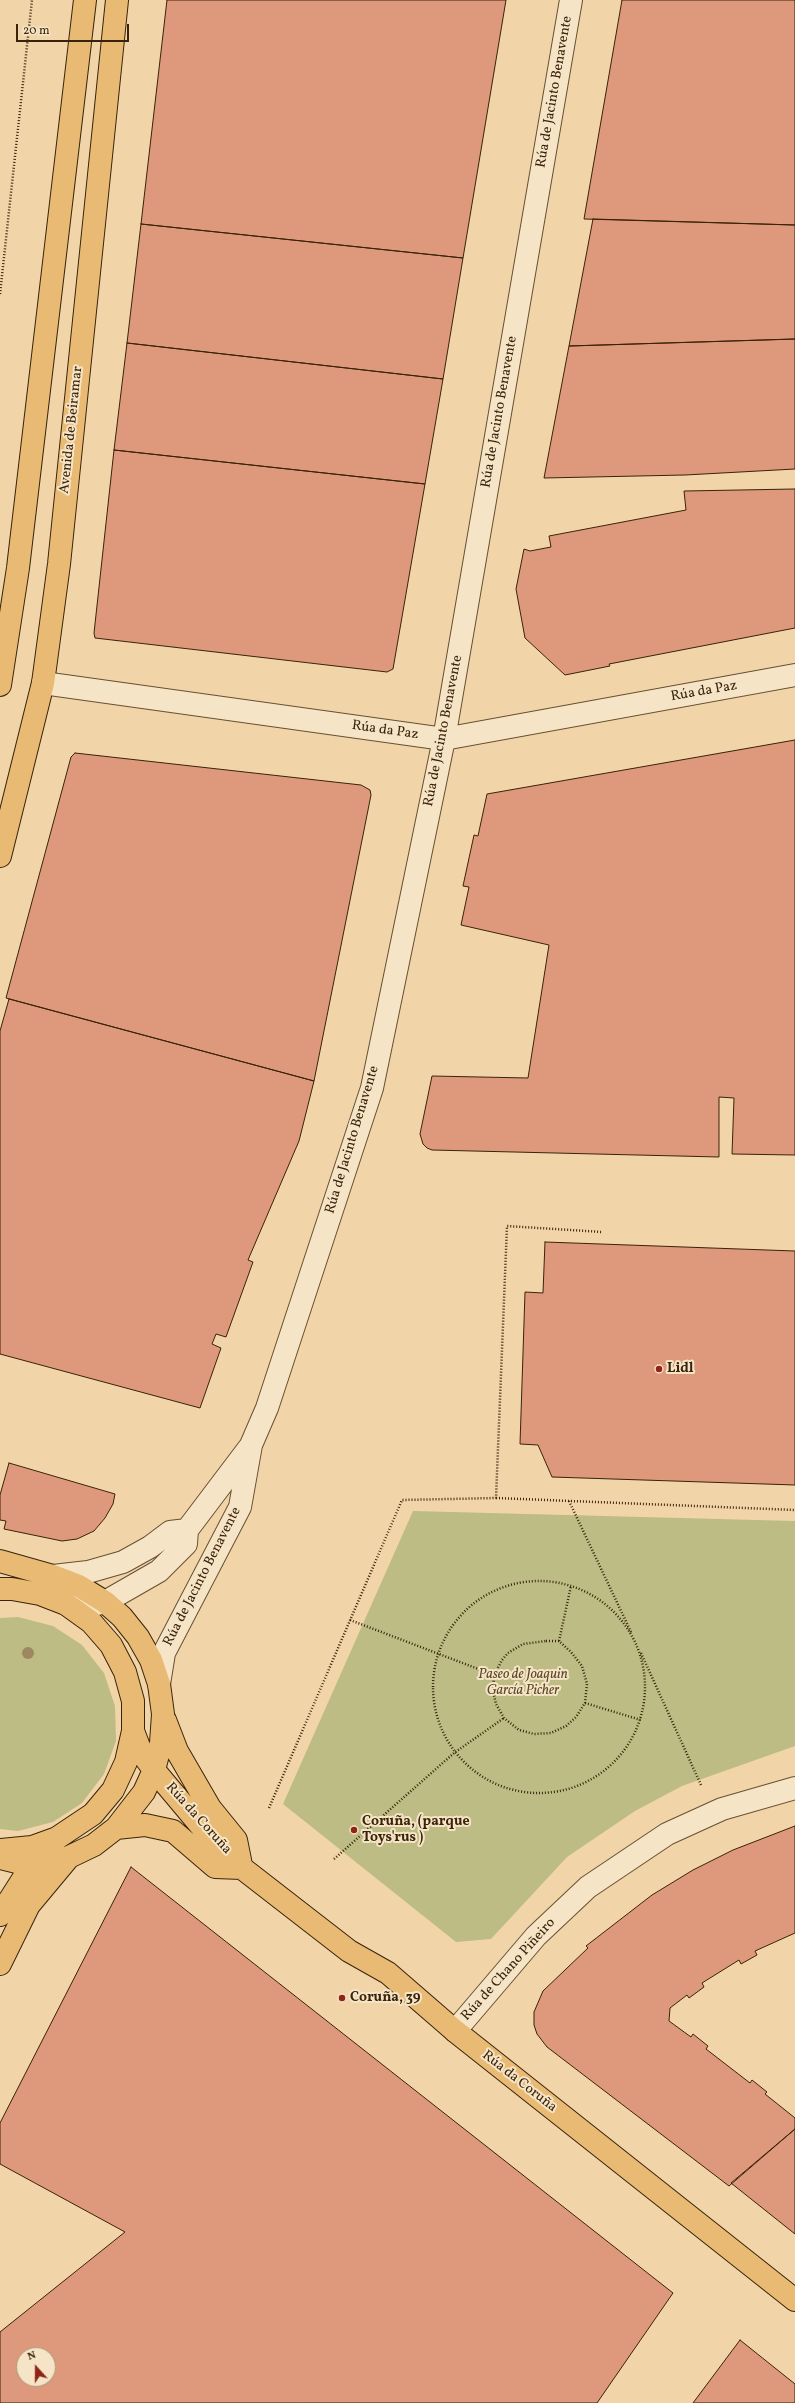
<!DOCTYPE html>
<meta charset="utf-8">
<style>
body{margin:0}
#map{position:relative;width:795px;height:2403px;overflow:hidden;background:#f1d5a8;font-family:Vollkorn,serif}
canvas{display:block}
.north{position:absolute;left:16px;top:2347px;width:40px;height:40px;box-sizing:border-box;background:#f6e4c6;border:1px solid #aa977b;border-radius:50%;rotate:339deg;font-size:11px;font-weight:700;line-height:16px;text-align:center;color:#39230a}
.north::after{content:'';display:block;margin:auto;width:14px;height:18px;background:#8f2418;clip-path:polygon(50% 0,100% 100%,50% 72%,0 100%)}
.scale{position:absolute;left:16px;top:24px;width:113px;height:18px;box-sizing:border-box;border:2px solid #39230a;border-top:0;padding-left:5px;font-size:12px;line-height:14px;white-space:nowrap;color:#39230a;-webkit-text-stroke:3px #f6e4c6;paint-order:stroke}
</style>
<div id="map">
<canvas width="795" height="2403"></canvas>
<div class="north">N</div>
<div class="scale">20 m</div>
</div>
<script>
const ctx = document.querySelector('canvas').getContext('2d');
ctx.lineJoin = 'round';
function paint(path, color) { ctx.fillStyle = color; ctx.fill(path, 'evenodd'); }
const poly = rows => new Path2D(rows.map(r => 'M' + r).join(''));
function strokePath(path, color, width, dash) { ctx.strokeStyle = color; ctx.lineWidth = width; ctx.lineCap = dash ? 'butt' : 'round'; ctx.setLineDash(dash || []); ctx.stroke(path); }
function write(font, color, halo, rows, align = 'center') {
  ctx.font = font + ' Vollkorn,serif'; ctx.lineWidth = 4; ctx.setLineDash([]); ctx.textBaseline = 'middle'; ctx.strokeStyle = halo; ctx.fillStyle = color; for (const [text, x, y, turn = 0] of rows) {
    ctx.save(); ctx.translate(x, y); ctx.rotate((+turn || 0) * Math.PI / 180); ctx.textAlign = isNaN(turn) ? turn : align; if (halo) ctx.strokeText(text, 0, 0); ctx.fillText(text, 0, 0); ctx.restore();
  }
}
const green = poly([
 [413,1511,795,1521,795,1746,682,1786,635,1811,567,1857,491,1939,456,1942,283,1804],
 [18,1617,53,1626,82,1645,104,1673,115,1706,116,1741,104,1774,82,1803,53,1822,18,1831,0,1829,0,1618]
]);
const building = poly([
 [167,0,506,0,463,258,141,224,167,0],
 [622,0,795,0,795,225,584,219,622,0],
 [593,219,795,225,795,339,569,346,593,219],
 [141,224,463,258,443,379,127,343,141,224],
 [795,339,795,469,685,475,544,478,569,346,795,339],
 [127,343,443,379,425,484,114,450,127,343],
 [114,450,425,484,393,669,387,672,95,638,94,633,114,450],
 [795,489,795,628,609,664,610,666,565,675,525,638,516,589,524,549,530,551,551,547,549,536,686,510,684,491,795,489],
 [795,740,795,1155,732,1154,734,1098,719,1097,719,1157,432,1150,427,1148,423,1144,420,1134,432,1076,528,1078,549,945,461,925,469,887,463,886,474,835,478,836,487,794,795,740],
 [75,753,361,785,370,790,371,795,314,1081,6,998,71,757,75,753],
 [9,999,314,1081,299,1141,248,1260,253,1262,226,1337,216,1334,212,1344,221,1348,200,1408,0,1354,0,1031,9,999],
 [545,1242,795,1251,795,1485,552,1477,538,1445,520,1444,525,1292,543,1293,545,1242],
 [9,1463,115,1494,113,1504,105,1518,94,1531,77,1539,62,1541,4,1529,6,1521,0,1520,0,1495,9,1463],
 [795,1826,795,1933,755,1951,757,1955,741,1964,739,1960,702,1983,704,1987,689,1998,687,1995,670,2008,669,2021,691,2037,693,2034,708,2046,706,2049,750,2083,752,2080,767,2092,765,2094,795,2118,795,2129,729,2186,547,2047,537,2034,534,2025,534,2012,543,1991,588,1948,586,1946,652,1895,693,1870,733,1850,795,1826],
 [131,1867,673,2293,597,2403,0,2403,0,2332,125,2232,0,2164,0,2123,131,1867],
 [24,2355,48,2355,48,2379,24,2379,24,2355],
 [795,2129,795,2234,731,2183,795,2129],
 [740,2340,795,2384,795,2403,693,2403,740,2340]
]);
const path = poly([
 [0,294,32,0],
 [496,1498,795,1510],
 [569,1501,631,1632],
 '433 1687a106 106 0 1 1 212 0a106 106 0 1 1-212 0Z',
 [350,1620,494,1675],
 [546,1641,559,1641,571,1652,582,1666,587,1684,585,1703,576,1717,566,1726,551,1733,534,1734,519,1730,504,1718,496,1704,493,1691,494,1675,502,1660,508,1653,523,1644,546,1641],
 [559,1641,571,1586],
 [641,1653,701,1785],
 [585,1703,641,1720],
 [269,1808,402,1500,496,1498,507,1226,602,1232],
 [334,1859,454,1753,504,1718]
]);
const street = poly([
 [43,683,444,739,795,675],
 [53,1576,88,1572,123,1562,150,1547,170,1532,187,1530],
 [66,1604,85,1607,105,1602,159,1571,186,1544,187,1530,249,1448],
 [159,1684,164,1653,240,1507,251,1445,267,1408,372,1088,444,739,571,0],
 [455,2031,536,1936,588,1887,667,1834,722,1809,795,1788]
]);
const primary = poly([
 [0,685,18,568,85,0],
 [0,856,43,683,59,564,117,0],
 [0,1561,53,1576,79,1586,105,1602,122,1617,138,1637,151,1660,159,1684,163,1714,161,1743,154,1770,144,1792,116,1828,94,1845,69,1857,33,1866,0,1858],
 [0,1589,12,1589,40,1594,66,1604,91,1622,111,1645,125,1672,133,1701,133,1731,126,1762,113,1790,93,1814,57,1838,32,1847,0,1850],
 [165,1720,177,1751,210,1808,236,1840,241,1865],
 [133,1731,141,1752,154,1770,206,1832,242,1868,349,1951,388,1973,455,2031,795,2300],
 [116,1828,145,1825,173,1831,215,1867,242,1868],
 [0,1915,23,1879,41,1857],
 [0,1964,29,1905,69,1857]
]);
const trees = [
 [28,1653]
];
const markers = [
 [659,1369,4,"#8f2418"],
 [354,1830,4,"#8f2418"],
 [342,1998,4,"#8f2418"]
];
const streetNames = [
 ["Rúa de Jacinto Benavente",555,92,-80],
 ["Rúa de Jacinto Benavente",500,412,-80],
 ["Avenida de Beiramar",72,430,-84],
 ["Rúa da Paz",704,692,-10],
 ["Rúa da Paz",385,731,8],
 ["Rúa de Jacinto Benavente",444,731,-79],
 ["Rúa de Jacinto Benavente",353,1140,-73],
 ["Rúa de Jacinto Benavente",203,1577,-63],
 ["Rúa da Coruña",198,1819,48],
 ["Rúa de Chano Piñeiro",509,1970,-48],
 ["Rúa da Coruña",519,2082,38]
];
const poiNames = [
 ["Lidl",667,1369],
 ["Coruña, (parque",362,1822],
 ["Toys'rus )",362,1838],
 ["Coruña, 39",350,1998]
];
const parkNames = [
 ["Paseo de Joaquin",523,1675],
 ["García Picher",523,1691]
];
paint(green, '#bdbc85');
paint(building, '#de987b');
strokePath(building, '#39230a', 1);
strokePath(street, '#675032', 24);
strokePath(primary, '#39230a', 24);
strokePath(path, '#39230a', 2.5, [1, 2]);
strokePath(street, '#f6e4c6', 22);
strokePath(primary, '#e8ba74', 22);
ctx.fillStyle = '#9e8862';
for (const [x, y] of trees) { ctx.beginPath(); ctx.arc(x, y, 6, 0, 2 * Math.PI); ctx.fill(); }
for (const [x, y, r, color] of markers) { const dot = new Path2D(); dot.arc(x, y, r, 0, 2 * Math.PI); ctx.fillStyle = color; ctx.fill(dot); strokePath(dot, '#f6e4c6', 1.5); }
write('14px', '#39230a', '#f6e4c6', streetNames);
write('bold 14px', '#39230a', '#f6e4c6', poiNames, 'left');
write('italic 14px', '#5a4929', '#f6e4c6', parkNames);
</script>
